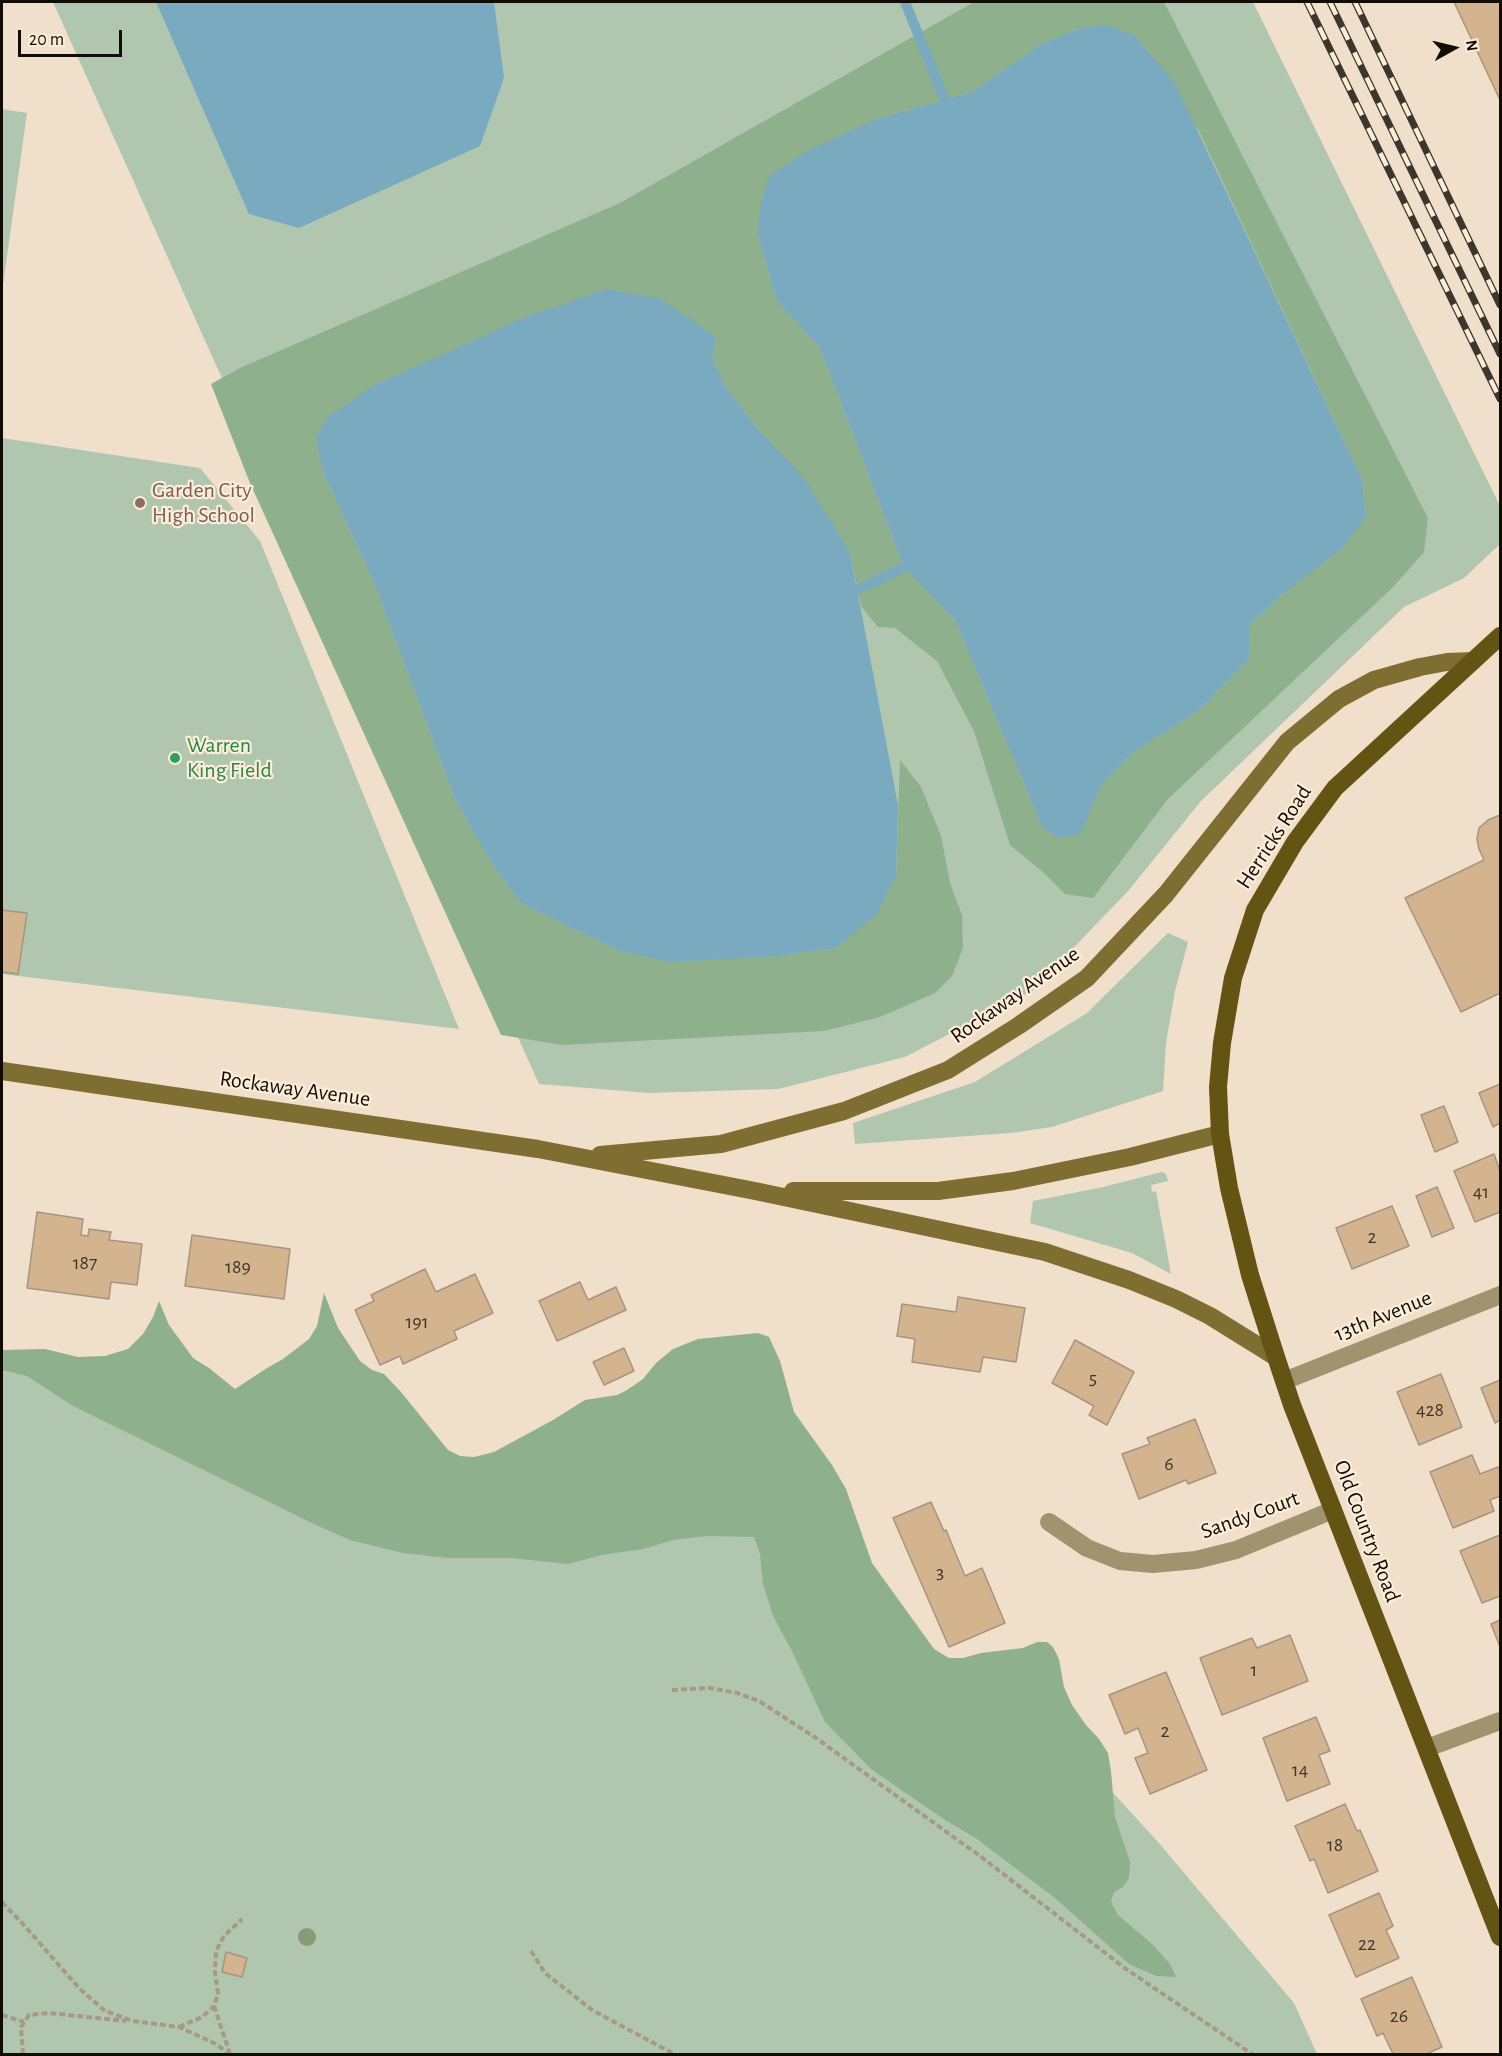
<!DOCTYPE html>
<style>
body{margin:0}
#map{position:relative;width:1502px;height:2056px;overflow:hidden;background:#f0dfcb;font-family:"Alegreya Sans",sans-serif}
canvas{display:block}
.frame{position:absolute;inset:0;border:3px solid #110c06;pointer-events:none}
.north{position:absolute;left:1424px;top:18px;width:60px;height:60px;-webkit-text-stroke:4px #fdecd8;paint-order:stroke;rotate:82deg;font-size:16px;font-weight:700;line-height:24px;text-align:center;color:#110c06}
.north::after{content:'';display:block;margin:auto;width:21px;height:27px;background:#110c06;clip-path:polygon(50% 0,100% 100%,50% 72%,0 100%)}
.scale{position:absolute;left:18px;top:30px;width:104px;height:27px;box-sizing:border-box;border:3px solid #110c06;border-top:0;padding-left:8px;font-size:18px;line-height:21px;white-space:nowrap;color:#110c06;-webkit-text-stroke:4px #fdecd8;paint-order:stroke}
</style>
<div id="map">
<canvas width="1502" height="2056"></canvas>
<div class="frame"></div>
<div class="north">N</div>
<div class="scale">20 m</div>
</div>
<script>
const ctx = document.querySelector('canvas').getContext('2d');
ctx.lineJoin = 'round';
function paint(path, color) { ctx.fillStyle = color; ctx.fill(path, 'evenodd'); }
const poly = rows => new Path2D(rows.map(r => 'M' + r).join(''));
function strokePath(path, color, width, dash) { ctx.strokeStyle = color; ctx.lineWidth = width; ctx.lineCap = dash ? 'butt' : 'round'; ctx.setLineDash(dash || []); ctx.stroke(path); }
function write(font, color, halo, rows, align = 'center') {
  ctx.font = font + ' "Alegreya Sans",sans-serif'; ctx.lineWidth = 4.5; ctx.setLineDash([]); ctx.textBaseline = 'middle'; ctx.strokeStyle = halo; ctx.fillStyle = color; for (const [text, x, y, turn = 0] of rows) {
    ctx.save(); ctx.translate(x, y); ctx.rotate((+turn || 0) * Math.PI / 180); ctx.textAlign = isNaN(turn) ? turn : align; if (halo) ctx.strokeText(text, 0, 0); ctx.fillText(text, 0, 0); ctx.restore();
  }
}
const green = poly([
 [53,2,1253,2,1500,506,1500,544,1464,578,1404,607,1201,801,1129,890,1032,991,905,1057,778,1089,649,1093,539,1084],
 [2,109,27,113,2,292],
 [2,438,200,468,260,541,459,1029,2,974],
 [1168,933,1188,942,1175,991,1166,1043,1163,1091,1052,1127,1011,1133,855,1144,853,1123,975,1082,1087,1013],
 [1162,1172,1166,1174,1168,1181,1151,1185,1152,1192,1156,1191,1171,1274,1132,1253,1030,1223,1033,1201,1103,1187],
 [2,1356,444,1491,830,1506,949,1670,1029,1701,1158,1842,1294,2003,1317,2054,2,2054]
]);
const forest = poly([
 [974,2,1164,2,1428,518,1424,552,1392,588,1168,799,1093,898,1065,894,1043,872,1010,845,974,731,937,661,895,628,878,627,861,606,850,552,759,430,727,389,712,358,323,471,375,585,455,799,487,856,521,903,620,951,779,956,836,948,876,914,896,876,900,760,921,787,941,836,950,883,962,915,963,948,952,976,935,993,880,1017,824,1031,562,1045,501,1035,250,483,211,384,240,368,620,203],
 [1078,29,1198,129,1362,480,1366,518,1249,625,1250,657,1203,707,1133,753,1102,783,1091,807,1056,838,1042,826,955,620,904,567,820,348,777,301,758,236,876,119,972,92,1043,43],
 [324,1293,338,1328,360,1361,372,1370,384,1374,401,1392,448,1450,460,1456,474,1457,494,1452,553,1420,585,1400,617,1395,627,1390,643,1379,656,1363,673,1349,698,1339,758,1333,769,1337,780,1361,794,1412,832,1465,846,1489,872,1563,934,1649,949,1658,963,1658,981,1653,1023,1648,1037,1642,1047,1642,1053,1647,1059,1659,1064,1687,1072,1705,1086,1725,1099,1739,1108,1753,1111,1771,1115,1817,1130,1862,1129,1878,1123,1887,1114,1892,1111,1902,1118,1915,1153,1945,1170,1964,1176,1977,1156,1976,1129,1964,1055,1898,977,1839,942,1818,871,1769,825,1722,792,1651,773,1616,763,1584,760,1554,754,1537,707,1536,673,1540,643,1549,602,1555,568,1564,511,1558,448,1558,403,1553,350,1540,316,1525,73,1406,27,1376,2,1370,2,1350,45,1349,78,1357,105,1356,128,1349,143,1334,153,1317,159,1301,169,1325,193,1358,209,1368,235,1389,267,1368,283,1359,309,1339,317,1326]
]);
const water = poly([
 [156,2,494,2,504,78,480,146,299,228,249,214],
 [1105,25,1134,35,1175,83,1362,480,1366,518,1341,549,1285,592,1249,625,1250,657,1203,707,1133,753,1102,783,1080,834,1056,838,1042,826,955,620,904,567,820,348,777,301,758,236,759,211,769,176,806,152,876,119,972,92,1043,43,1078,29],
 [606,289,661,299,716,337,712,358,727,389,759,430,804,478,850,552,898,805,896,876,877,914,836,948,779,956,671,962,620,951,521,903,487,856,455,799,375,585,323,471,316,438,327,418,371,387,518,320]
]);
const stream = poly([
 [905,2,950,112],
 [857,590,904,567,914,558]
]);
const building = poly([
 [1454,2,1500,2,1500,100,1454,2],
 [1500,815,1500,993,1461,1012,1405,898,1484,860,1479,849,1477,839,1479,828,1488,820,1500,815],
 [2,910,27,913,18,974,2,972,2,910],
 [1500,1084,1500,1123,1493,1127,1479,1093,1500,1084],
 [1444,1106,1458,1142,1435,1152,1421,1115,1444,1106],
 [1494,1154,1500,1171,1500,1212,1475,1222,1454,1171,1494,1154],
 [1437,1187,1454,1228,1432,1237,1416,1196,1437,1187],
 [1392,1206,1409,1246,1352,1269,1336,1228,1392,1206],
 [37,1212,83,1219,81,1235,88,1236,89,1229,111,1232,109,1240,142,1244,137,1285,111,1282,109,1299,27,1288,37,1212],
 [192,1235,290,1249,284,1299,185,1286,192,1235],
 [425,1269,436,1292,475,1274,493,1313,454,1331,457,1339,403,1364,400,1356,380,1365,355,1310,374,1301,371,1295,425,1269],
 [580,1282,588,1300,616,1287,626,1310,557,1341,539,1301,580,1282],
 [958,1297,1025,1308,1016,1362,983,1357,980,1372,912,1362,915,1339,897,1336,902,1304,956,1312,958,1297],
 [1075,1340,1134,1372,1107,1425,1089,1415,1094,1406,1052,1383,1075,1340],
 [624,1348,634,1371,604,1385,593,1362,624,1348],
 [1441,1374,1462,1427,1419,1445,1397,1392,1441,1374],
 [1500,1380,1500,1420,1495,1423,1481,1388,1500,1380],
 [1195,1419,1216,1473,1188,1484,1186,1480,1139,1499,1122,1454,1150,1444,1147,1438,1195,1419],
 [1472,1455,1480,1474,1498,1467,1500,1471,1500,1496,1490,1500,1494,1511,1453,1528,1430,1472,1472,1455],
 [931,1502,944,1531,946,1530,965,1576,982,1568,1005,1623,949,1647,893,1518,931,1502],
 [1500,1535,1500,1596,1482,1603,1460,1551,1500,1535],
 [1500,1620,1500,1647,1491,1624,1500,1620],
 [1290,1635,1308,1681,1222,1715,1200,1658,1252,1638,1257,1648,1290,1635],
 [1166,1672,1207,1770,1150,1794,1135,1758,1148,1753,1138,1728,1125,1734,1109,1695,1166,1672],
 [1316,1717,1330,1751,1319,1755,1330,1784,1287,1801,1263,1738,1316,1717],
 [1345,1804,1357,1831,1360,1830,1378,1871,1328,1893,1314,1859,1310,1861,1295,1826,1345,1804],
 [1379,1893,1393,1926,1386,1930,1399,1958,1356,1977,1329,1915,1379,1893],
 [226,1952,247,1958,242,1977,222,1972,226,1952],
 [1412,1977,1442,2047,1426,2054,1393,2054,1383,2033,1377,2036,1361,1999,1412,1977]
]);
const path = poly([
 [672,1690,710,1688,737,1693,759,1701,816,1738,980,1856,1126,1969,1252,2054],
 [2,1902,22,1923,79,1988,105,2011,133,2021,179,2027,216,2044,229,2054],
 [531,1951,545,1973,592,2010,674,2054],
 [214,2006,230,2054],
 [2,2015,24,2022],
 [179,2027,202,2017,214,2006,218,1994,215,1972,216,1951,224,1936,242,1919],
 [23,2054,21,2027,29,2015,49,2013,126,2021]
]);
const street = poly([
 [1284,1381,1500,1295],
 [1049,1522,1087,1548,1120,1561,1153,1564,1196,1560,1236,1550,1333,1510],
 [1427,1748,1500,1721]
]);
const secondary = poly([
 [2,1071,538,1149,755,1191,1045,1252,1129,1280,1176,1299,1210,1316,1276,1357],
 [600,1155,721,1144,844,1111,948,1070,1018,1026,1087,978,1166,894,1287,742,1339,699,1374,680,1420,667,1447,662,1473,661],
 [793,1191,938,1191,1013,1181,1130,1157,1220,1134]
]);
const primary = poly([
 [1500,636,1335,788,1295,842,1255,910,1233,978,1222,1043,1218,1087,1220,1134,1229,1188,1250,1275,1276,1357,1292,1405,1500,1937]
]);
const rail = poly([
 [1307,2,1500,399],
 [1330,2,1500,354],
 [1355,2,1500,305]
]);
const trees = [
 [307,1937]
];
const markers = [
 [140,503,6,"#8d6e63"],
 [175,758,6,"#2e9e5b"]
];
const numberNames = [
 ["41",1481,1192],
 ["2",1372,1237],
 ["187",85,1263],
 ["189",238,1267],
 ["191",417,1322],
 ["5",1093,1378],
 ["428",1430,1410],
 ["6",1169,1464],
 ["3",940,1572],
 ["1",1254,1670],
 ["2",1165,1731],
 ["14",1300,1770],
 ["18",1335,1845],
 ["22",1367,1944],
 ["26",1399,2016]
];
const educationNames = [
 ["Garden City",152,490],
 ["High School",152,515]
];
const leisureNames = [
 ["Warren",187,745],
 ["King Field",187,770]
];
const streetNames = [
 ["Herricks Road",1274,837,-57],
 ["Rockaway Avenue",1015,995,-35],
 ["Rockaway Avenue",295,1089,8],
 ["13th Avenue",1383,1316,-22],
 ["Sandy Court",1250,1515,-20],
 ["Old Country Road",1367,1531,69]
];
paint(green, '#b1c6af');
paint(forest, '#8fb08d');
paint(water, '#79aac0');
strokePath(stream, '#79aac0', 10);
paint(building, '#d3b48f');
strokePath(building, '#a49482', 1.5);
strokePath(path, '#a6998a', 4, [6, 3]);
strokePath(street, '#9f946e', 18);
strokePath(secondary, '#7e6e32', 18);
strokePath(primary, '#635414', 18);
strokePath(rail, '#3d362d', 7);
strokePath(rail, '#fdecd8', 4.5, [14]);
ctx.fillStyle = '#899a77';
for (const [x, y] of trees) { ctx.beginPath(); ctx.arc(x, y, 9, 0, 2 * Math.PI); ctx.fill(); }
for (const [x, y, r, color] of markers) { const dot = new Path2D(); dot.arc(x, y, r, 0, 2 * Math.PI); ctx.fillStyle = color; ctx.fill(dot); strokePath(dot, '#fdecd8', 2); }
write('20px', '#423628', null, numberNames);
write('22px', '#785e54', '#fdecd8', educationNames, 'left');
write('22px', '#27864d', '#fdecd8', leisureNames, 'left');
write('22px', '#110c06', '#fdecd8', streetNames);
</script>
